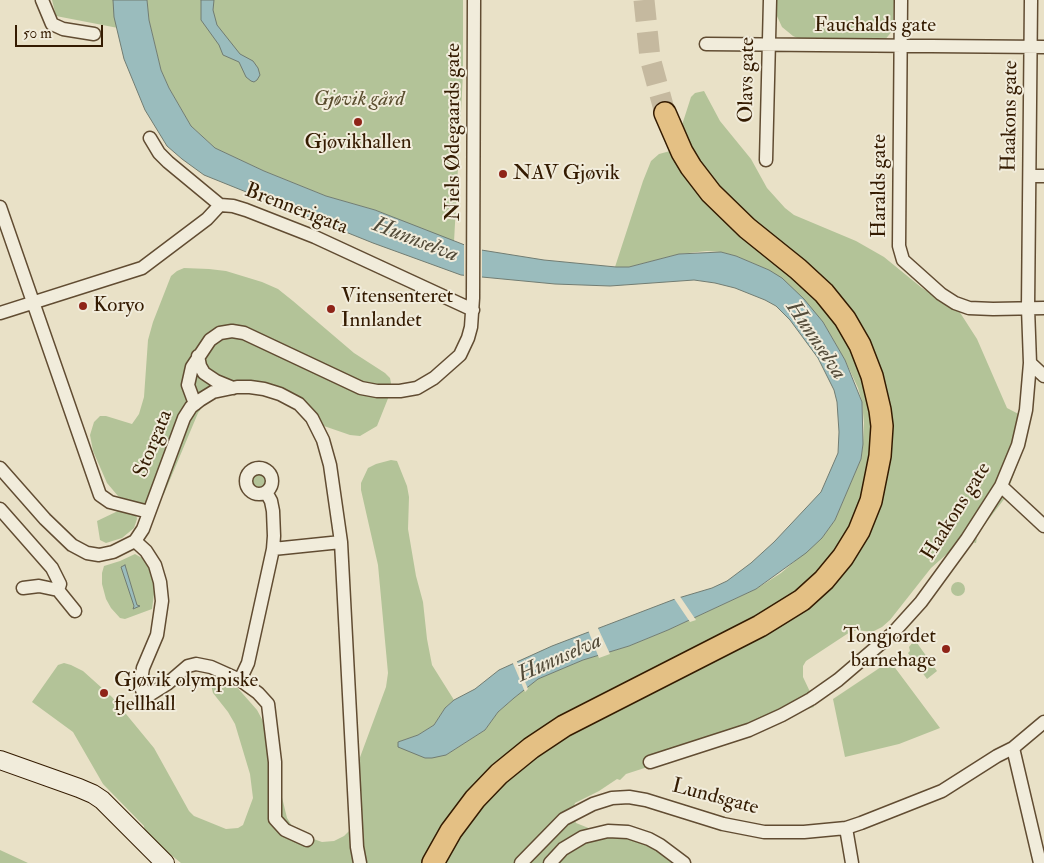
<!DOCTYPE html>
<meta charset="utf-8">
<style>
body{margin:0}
#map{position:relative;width:1044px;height:863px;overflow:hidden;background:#e9e1c7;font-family:"IM FELL Double Pica",serif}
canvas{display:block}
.scale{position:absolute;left:15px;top:25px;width:88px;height:22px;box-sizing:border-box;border:2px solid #341b01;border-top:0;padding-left:6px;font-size:15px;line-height:18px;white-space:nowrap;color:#341b01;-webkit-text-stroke:4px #f1ecdb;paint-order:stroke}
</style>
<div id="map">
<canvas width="1044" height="863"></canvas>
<div class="scale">50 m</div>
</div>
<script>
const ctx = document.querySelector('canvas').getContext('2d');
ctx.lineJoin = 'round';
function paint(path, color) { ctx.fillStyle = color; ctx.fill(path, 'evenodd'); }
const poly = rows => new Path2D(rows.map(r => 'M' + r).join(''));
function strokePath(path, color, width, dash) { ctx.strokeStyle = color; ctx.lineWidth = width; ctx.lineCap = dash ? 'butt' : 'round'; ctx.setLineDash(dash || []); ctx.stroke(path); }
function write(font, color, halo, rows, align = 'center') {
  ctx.font = font + ' "IM FELL Double Pica",serif'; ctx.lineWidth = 4; ctx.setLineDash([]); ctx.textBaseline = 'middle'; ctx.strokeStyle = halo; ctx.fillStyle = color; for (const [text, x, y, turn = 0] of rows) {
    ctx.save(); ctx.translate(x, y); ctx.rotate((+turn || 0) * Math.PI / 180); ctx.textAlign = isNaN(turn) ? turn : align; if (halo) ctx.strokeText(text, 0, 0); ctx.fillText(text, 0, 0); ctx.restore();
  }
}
const green = poly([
 [52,0,120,0,118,28,56,16],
 [147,0,463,0,463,74,454,242,375,210,326,196,264,171,215,148,191,126,169,88,161,70,149,20],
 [777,0,894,0,893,30,884,41,804,41,793,36,782,27,776,14],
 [704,91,720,121,751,159,767,188,785,208,794,215,856,241,884,257,922,288,959,311,977,339,1007,408,1030,420,1026,442,1005,498,985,524,977,537,976,543,971,542,961,545,948,553,931,568,890,620,882,627,872,632,857,630,847,634,806,661,803,666,803,677,812,696,814,707,804,710,791,718,735,741,697,751,626,774,620,780,617,779,599,791,575,803,572,813,576,823,596,831,644,838,680,851,691,863,181,863,145,834,144,826,103,784,73,732,32,702,58,665,64,663,71,665,83,671,112,697,154,748,189,811,194,816,226,829,238,828,243,825,253,798,250,774,235,724,228,712,213,693,211,685,214,679,222,679,235,685,257,710,264,723,287,818,294,829,305,836,322,842,334,841,344,836,350,830,359,760,386,687,388,673,378,565,361,490,361,483,368,468,376,464,391,460,397,461,407,486,409,497,408,529,416,576,423,602,427,639,432,665,454,700,445,708,434,725,418,735,398,742,446,755,485,730,498,712,514,698,538,679,583,660,629,646,668,630,756,589,781,573,822,538,835,520,861,459,863,444,864,423,862,402,858,388,845,360,823,322,769,270,736,256,721,252,707,251,679,254,629,267,615,267,643,181,651,161,659,154,674,150,691,97,695,93],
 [184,268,209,269,226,271,262,282,278,289,293,301,354,353,385,373,390,378,391,383,389,396,377,426,360,436,350,435,321,425,293,404,261,392,242,391,215,397,203,406,198,413,164,494,157,500,148,505,140,505,125,500,118,496,107,483,93,451,90,435,94,422,100,416,106,416,132,424,139,414,144,397,148,340,153,322,171,276,177,271],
 '250 481a8 8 0 1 1 16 0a8 8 0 1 1-16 0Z',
 [120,510,136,514,137,519,134,528,122,538,106,543,100,540,97,521],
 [135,554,142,558,151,571,155,587,152,609,125,619,120,618,111,608,106,599,102,584,102,573,104,566,120,561],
 '951 589a7 7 0 1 1 14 0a7 7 0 1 1-14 0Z',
 [913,642,917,643,937,671,927,679,908,653,910,651,909,647],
 [890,661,940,728,899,744,845,757,833,699],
 [0,850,28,863,0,863]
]);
const water = poly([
 [113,0,147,0,149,20,161,70,169,88,191,126,215,148,264,171,326,196,375,210,475,249,544,260,616,267,629,267,679,254,721,252,736,256,769,270,782,278,804,299,823,322,845,360,862,402,863,444,861,459,835,520,822,538,806,553,756,589,668,630,629,646,583,660,538,679,514,698,498,712,485,730,446,755,432,758,425,758,398,747,398,742,418,735,434,725,445,708,454,700,475,689,499,670,552,646,675,599,712,588,727,581,751,563,774,542,821,492,838,453,839,432,837,402,834,390,818,358,790,320,776,306,765,300,735,288,715,283,694,280,610,286,555,284,461,275,373,243,204,175,182,159,167,146,145,110,124,59,114,17,113,0],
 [201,0,214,0,213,10,217,25,240,54,253,61,258,68,260,75,257,80,254,82,251,81,246,77,239,62,223,55,219,45,201,20,201,0],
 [125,565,137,605,140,606,133,609,134,606,121,567,125,565]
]);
const pier = poly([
 [464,242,482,247,482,280,464,278],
 [679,595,696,620,690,622,673,597],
 [597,626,610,654,599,658,588,630],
 [516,659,528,689,525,692,512,661]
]);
const trunkTunnel = poly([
 [644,0,650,58,665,113]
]);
const minor = poly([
 [42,0,52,24,63,29,94,34],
 [901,0,899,246,903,260,941,294,955,303,969,308,993,309,1044,308],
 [706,44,1044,47],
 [150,138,159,153,168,162,220,205,233,206,246,210,315,237,473,310],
 [766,160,770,0],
 [1030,176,1044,176],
 [0,207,100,495,110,502,149,512],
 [0,313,142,268,207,219,220,205],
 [198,356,200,366,204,373,216,381,233,388],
 [1030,363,1044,376],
 [195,404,188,385,192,367,210,340,220,333,232,331,244,333,361,388,377,391,400,391,417,388,434,378,460,355,468,338,471,327,473,298,474,0],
 '246 481a13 13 0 1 1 26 0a13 13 0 1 1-26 0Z',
 [0,468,45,519,72,545,87,553,99,555,113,552,135,541,143,529,184,418,191,407,200,400,213,392,237,387,250,387,264,389,280,394,299,404,312,418,323,440,330,465,341,542,357,847,360,863],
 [1001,486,1044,526],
 [266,492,271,501,273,511,274,536,273,549],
 [0,509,52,568,60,584,58,590,39,586,23,588],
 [135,541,146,551,155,565,160,582,162,601,157,635,143,668,141,680,142,690,151,694,167,684,188,666,196,664,211,667,240,680,258,693,268,704,275,762,275,819,285,830,307,840],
 [58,590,75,611],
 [240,680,248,663,273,549,341,542],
 [1013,748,1040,863],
 [650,762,749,730,782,715,811,699,838,680,893,633,921,602,967,539,1001,486,1018,445,1026,410,1030,363,1028,308,1031,0],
 [846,828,852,863],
 [521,863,564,819,593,804,612,798,629,797,646,800,723,824,764,832,804,832,846,828,861,823,942,791,997,756,1013,748,1044,722],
 [550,863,563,849,583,837,608,831,628,832,649,839,660,845,684,863]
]);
const secondary = poly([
 [0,760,79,788,93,794,102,800,165,863]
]);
const trunk = poly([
 [433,863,451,831,475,799,499,774,531,748,564,726,760,626,802,600,824,580,843,557,859,531,871,501,880,456,882,426,880,410,872,376,860,345,845,319,824,293,798,269,747,228,711,193,691,167,682,152,665,113]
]);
const markers = [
 [358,122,5,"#8f2418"],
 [503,174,5,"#8f2418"],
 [83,306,5,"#8f2418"],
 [331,309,5,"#8f2418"],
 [946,649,5,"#8f2418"],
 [104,693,5,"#8f2418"]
];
const streetNames = [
 ["Fauchalds gate",875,26],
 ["Olavs gate",748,80,-89],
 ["Haakons gate",1011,116,-89],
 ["Niels Ødegaards gate",454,132,-90],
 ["Haralds gate",880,186,-90],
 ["Brennerigata",296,210,21],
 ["Storgata",154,444,-68],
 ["Haakons gate",957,512,-58],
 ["Lundsgate",715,798,15]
];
const parkNames = [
 ["Gjøvik gård",359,100]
];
const poiNames = [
 ["Gjøvikhallen",358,143,"center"],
 ["NAV Gjøvik",513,174],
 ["Vitensenteret",341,297],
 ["Innlandet",341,321],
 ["Koryo",93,306],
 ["Tongjordet",936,637,"right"],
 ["barnehage",936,661,"right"],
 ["Gjøvik olympiske",114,681],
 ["fjellhall",114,705]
];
const waterNames = [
 ["Hunnselva",415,241,21],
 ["Hunnselva",815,341,56],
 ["Hunnselva",560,659,-24]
];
paint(green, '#b3c398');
paint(water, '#9abcbd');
strokePath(water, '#717c72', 1);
paint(pier, '#e9e1c7');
strokePath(trunkTunnel, '#c5b99f', 21, [21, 11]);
strokePath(minor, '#614c32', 15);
strokePath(secondary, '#341b01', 20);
strokePath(trunk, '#341b01', 24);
strokePath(minor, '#f1ecdb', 12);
strokePath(secondary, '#f1ecdb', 18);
strokePath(trunk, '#e4c084', 21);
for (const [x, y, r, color] of markers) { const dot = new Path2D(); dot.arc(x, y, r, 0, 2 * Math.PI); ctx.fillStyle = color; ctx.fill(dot); strokePath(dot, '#f1ecdb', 2); }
write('21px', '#341b01', '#f1ecdb', streetNames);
write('italic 21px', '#5a4d2e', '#f1ecdb', parkNames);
write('21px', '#341b01', '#f1ecdb', poiNames, 'left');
write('italic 22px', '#534b39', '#f1ecdb', waterNames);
</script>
